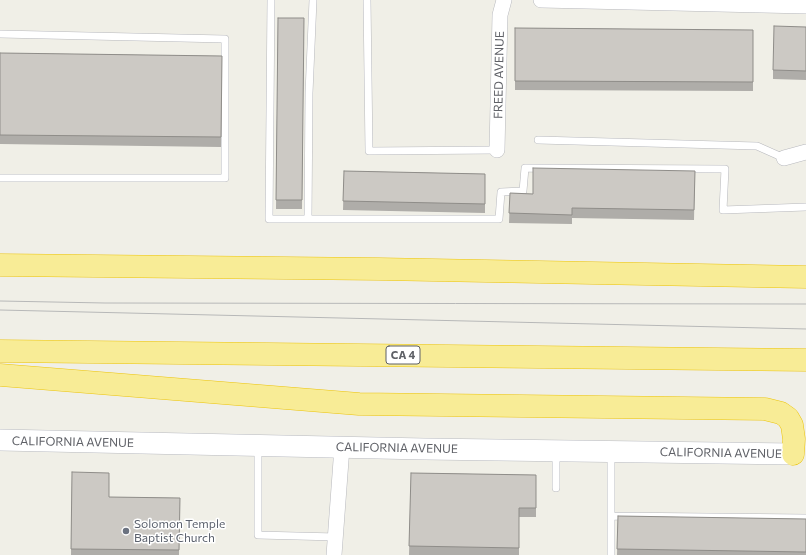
<!DOCTYPE html>
<style>
body{margin:0}
canvas{display:block;background:#f0efe7}
</style>
<canvas width="806" height="555"></canvas>
<script>
const ctx = document.querySelector('canvas').getContext('2d');
ctx.lineJoin = 'round';
const poly = rows => new Path2D(rows.map(r => 'M' + r).join(''));
function strokePath(path, color, width, dash) { ctx.strokeStyle = color; ctx.lineWidth = width; ctx.lineCap = dash ? 'butt' : 'round'; ctx.setLineDash(dash || []); ctx.stroke(path); }
function paint(path, color) { ctx.fillStyle = color; ctx.fill(path, 'evenodd'); }
function write(font, color, halo, rows, align = 'center') {
  ctx.font = font + ' Commissioner,sans-serif'; ctx.lineWidth = 3; ctx.setLineDash([]); ctx.textBaseline = 'middle'; ctx.strokeStyle = halo; ctx.fillStyle = color; for (const [text, x, y, turn = 0] of rows) {
    ctx.save(); ctx.translate(x, y); ctx.rotate((+turn || 0) * Math.PI / 180); ctx.textAlign = isNaN(turn) ? turn : align; if (halo) ctx.strokeText(text, 0, 0); ctx.fillText(text, 0, 0); ctx.restore();
  }
}
const service = poly([
 [271,0,269,219,499,219,501,192,523,191,525,168,725,169,723,210,806,207],
 [367,0,369,151,497,150],
 [0,34,225,39,225,178,0,178],
 [538,140,757,146,784,158],
 [308,219,309,93,313,0],
 [258,448,258,535,336,537],
 [556,488,556,453],
 [611,516,806,518],
 [611,555,611,454]
]);
const minor = poly([
 [541,0,806,6],
 [497,150,500,15,504,0],
 [784,158,806,152],
 [334,555,342,447]
]);
const secondary = poly([
 [0,440,425,449,793,454]
]);
const motorway = poly([
 [0,265,379,269,806,277],
 [0,351,806,360],
 [0,375,359,404,765,409,781,413,788,418,792,425,794,439,793,454]
]);
const tram = poly([
 [0,301,105,303,806,304],
 [0,310,806,329]
]);
const wall = poly([
 [278,18,304,18,302,209,276,209],
 [806,27,806,80,773,79,773,70],
 [515,28,753,30,753,91,515,90],
 [0,53,222,56,221,147,0,144],
 [344,171,485,174,485,213,343,210],
 [695,171,694,220,572,218,572,224,509,223,510,193,533,194],
 [72,472,109,497,180,498,179,555,71,555],
 [411,473,536,475,536,517,519,517,519,555,409,555],
 [618,516,806,519,806,555,617,555]
]);
const building = poly([
 [278,18,304,18,302,200,276,200,278,18],
 [774,26,806,27,806,71,773,70,774,26],
 [515,28,753,30,753,82,515,81,515,28],
 [0,53,222,56,221,137,0,135,0,53],
 [533,168,695,171,694,210,572,208,572,215,509,213,510,193,533,194,533,168],
 [344,171,485,174,485,204,343,201,344,171],
 [72,472,109,473,109,497,180,498,179,550,71,549,72,472],
 [411,473,536,475,536,508,519,508,519,548,409,546,411,473],
 [618,516,806,519,806,552,617,549,618,516]
]);
const markers = [
 [126,531,4,"#6b7280"]
];
const shields = [
 [403,355,34]
];
const shieldNames = [
 ["CA 4",403,355]
];
const streetNames = [
 ["FREED AVENUE",499,75,-89],
 ["CALIFORNIA AVENUE",73,442,1],
 ["CALIFORNIA AVENUE",397,448,1],
 ["CALIFORNIA AVENUE",721,453,1]
];
const worshipNames = [
 ["Solomon Temple",134,524],
 ["Baptist Church",134,538]
];
strokePath(service, '#b7b8bd', 8);
strokePath(minor, '#b7b8bd', 16);
strokePath(secondary, '#b8bac0', 22);
strokePath(motorway, '#ecc40b', 23);
strokePath(service, '#fff', 7);
strokePath(minor, '#fff', 15);
strokePath(secondary, '#fff', 21);
strokePath(motorway, '#f8ec96', 22);
strokePath(tram, '#b7b8b8', 1);
paint(wall, '#afada9');
paint(building, '#ccc9c4');
strokePath(building, '#8f8d89', 1);
for (const [x, y, r, color] of markers) { const dot = new Path2D(); dot.arc(x, y, r, 0, 2 * Math.PI); ctx.fillStyle = color; ctx.fill(dot); strokePath(dot, '#fff', 1.5); }
for (const [x, y, w] of shields) { const box = new Path2D(); box.roundRect(x - w / 2, y - 9, w, 18, 3); ctx.fillStyle = '#fff'; ctx.fill(box); strokePath(box, '#5f6167', 1); }
write('bold 11px', '#5f6167', null, shieldNames);
write('12px', '#5f6167', '#fff', streetNames);
write('12px', '#5b616d', '#fff', worshipNames, 'left');
</script>
